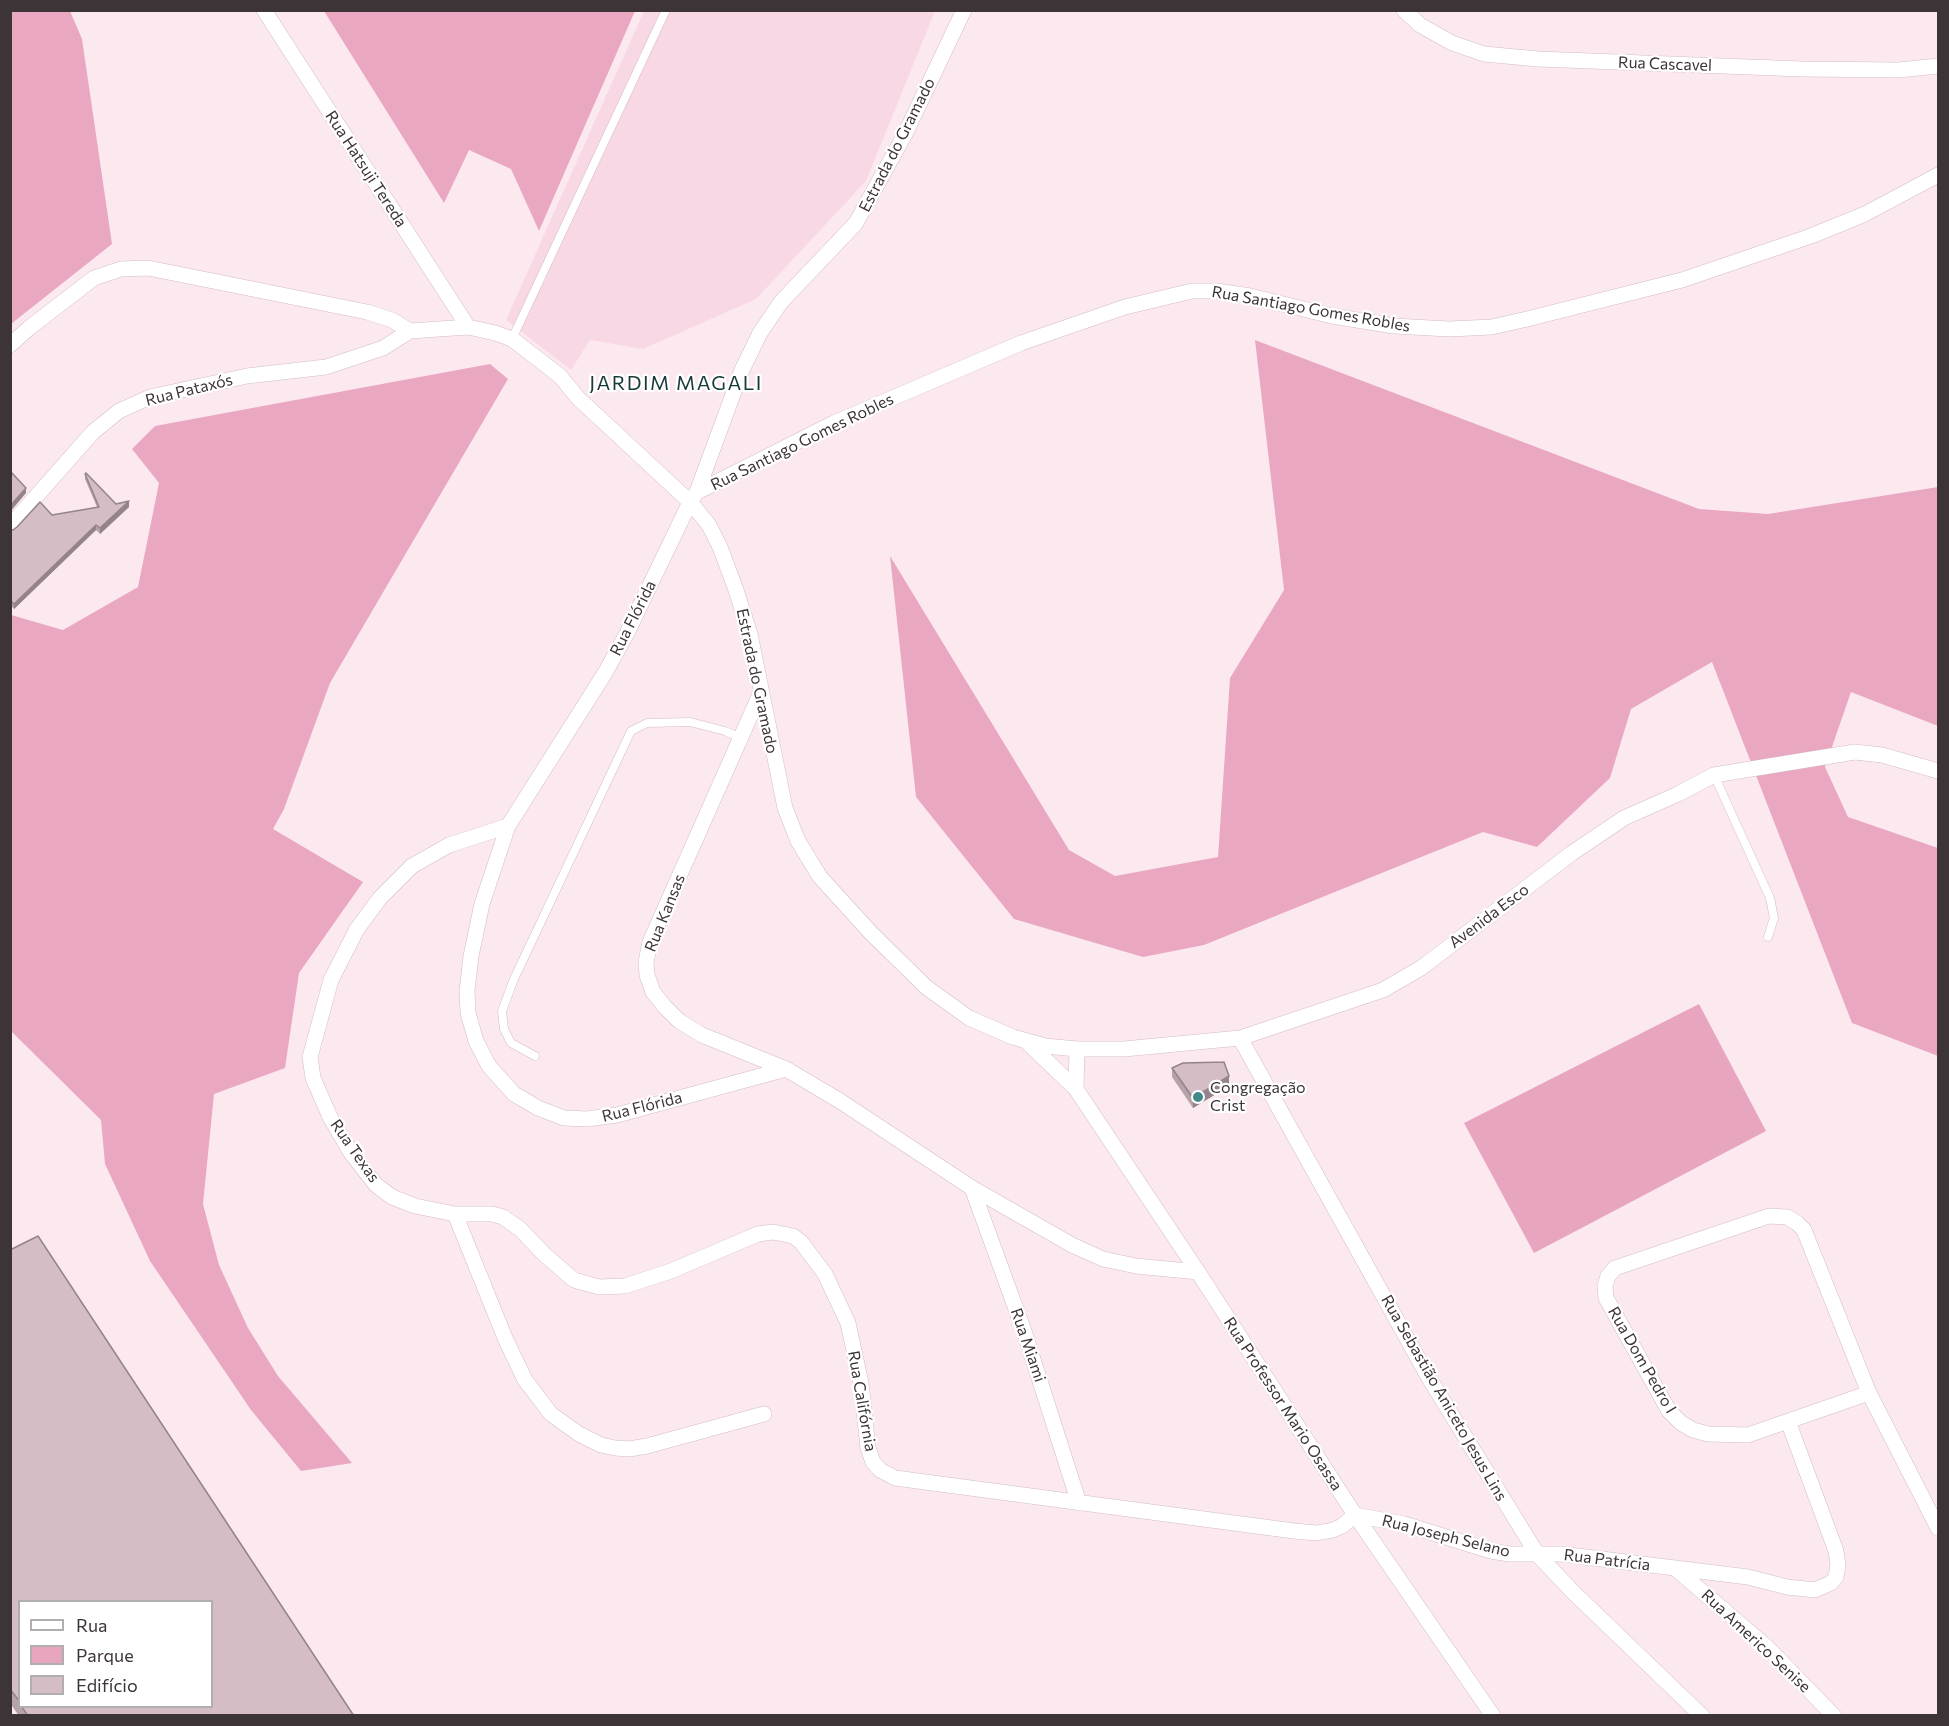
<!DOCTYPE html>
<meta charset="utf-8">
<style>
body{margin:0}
#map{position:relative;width:1949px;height:1726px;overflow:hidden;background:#fce9f0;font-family:Commissioner,sans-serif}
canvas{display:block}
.frame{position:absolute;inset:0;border:12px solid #3d3437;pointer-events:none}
.legend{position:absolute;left:18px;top:1600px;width:195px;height:108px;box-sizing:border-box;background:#fff;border:2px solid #b1aeaf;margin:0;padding:8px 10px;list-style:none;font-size:18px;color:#3d3437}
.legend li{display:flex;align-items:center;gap:12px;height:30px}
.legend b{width:30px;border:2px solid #b1aeaf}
</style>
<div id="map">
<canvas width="1949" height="1726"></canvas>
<div class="frame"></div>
<ul class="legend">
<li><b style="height:8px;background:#fff"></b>Rua</li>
<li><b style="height:16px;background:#e8a5bf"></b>Parque</li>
<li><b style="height:16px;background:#d4bdc5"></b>Edifício</li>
</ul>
</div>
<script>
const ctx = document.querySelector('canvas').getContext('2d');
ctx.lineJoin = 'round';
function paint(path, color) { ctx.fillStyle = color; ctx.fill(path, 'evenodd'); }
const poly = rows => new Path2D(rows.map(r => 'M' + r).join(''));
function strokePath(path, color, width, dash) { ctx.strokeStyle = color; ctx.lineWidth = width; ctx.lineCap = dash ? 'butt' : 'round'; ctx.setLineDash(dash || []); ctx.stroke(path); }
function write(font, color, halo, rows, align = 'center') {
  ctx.font = font + ' Commissioner,sans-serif'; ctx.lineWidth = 4.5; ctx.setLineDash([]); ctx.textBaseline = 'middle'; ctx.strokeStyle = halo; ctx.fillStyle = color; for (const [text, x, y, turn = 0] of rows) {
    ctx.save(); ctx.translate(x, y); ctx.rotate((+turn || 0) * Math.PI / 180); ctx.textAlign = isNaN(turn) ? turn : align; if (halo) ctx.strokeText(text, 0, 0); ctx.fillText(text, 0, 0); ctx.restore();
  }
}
const built = poly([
 [644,11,935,11,866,181,756,299,643,349,590,340,571,370,506,320]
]);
const green = poly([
 [1699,1004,1766,1131,1534,1253,1464,1123]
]);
const forest = poly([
 [11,10,70,11,82,39,112,244,11,324],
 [324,11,635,11,539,231,511,169,469,150,444,203],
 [1255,340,1699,509,1768,514,1938,487,1938,726,1851,692,1825,767,1848,817,1938,848,1938,1056,1852,1023,1712,662,1631,709,1610,778,1537,847,1483,832,1204,945,1143,957,1014,919,916,797,890,556,1069,850,1115,876,1218,857,1230,678,1284,590],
 [490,364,508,379,330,683,284,809,273,829,363,882,299,973,285,1068,214,1094,203,1204,219,1265,248,1328,278,1376,352,1463,301,1471,251,1410,150,1261,105,1164,101,1120,11,1031,11,615,63,630,138,587,159,483,132,449,155,426]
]);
const lane = poly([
 [512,339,666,10],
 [1714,775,1770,898,1774,918,1768,937],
 [535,1056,511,1043,504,1029,502,1011,514,979,631,731,647,723,690,722,725,731,741,738]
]);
const street = poly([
 [264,10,468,327],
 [964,10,905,134,856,223,781,302,760,333,742,370,697,492,690,502,627,633,605,673,508,826,482,904,471,956,467,991,468,1013,476,1041,489,1066,514,1094,538,1108,564,1118,587,1119,617,1115,786,1069,840,1101,972,1188,1072,1245,1103,1259,1136,1266,1198,1272],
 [1404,10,1420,25,1452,43,1484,54,1538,59,1802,69,1899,70,1938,66],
 [10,345,29,328,94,278,121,269,148,268,367,312,392,320,410,331,468,327,495,333,512,339,560,376,578,398,690,502,709,525,720,547,736,590,750,634,785,808,798,841,820,877,871,933,926,987,969,1018,1013,1037,1045,1046,1077,1049,1124,1049,1240,1038,1383,990,1421,968,1572,853,1624,818,1678,794,1714,775,1855,752,1882,755,1938,771],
 [697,492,834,423,1021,343,1125,307,1192,291,1217,291,1250,296,1332,316,1394,326,1449,329,1492,327,1527,319,1682,280,1811,236,1865,214,1938,175],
 [10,526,93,432,119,411,150,397,247,376,326,367,383,348,410,331],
 [761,692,650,942,646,962,647,975,653,992,665,1007,679,1021,702,1035,786,1069],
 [508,826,449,845,412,866,380,898,357,929,331,980,310,1057,313,1078,330,1117,351,1153,376,1185,392,1197,415,1206,455,1214,492,1214,503,1217,520,1229,545,1255,574,1280,599,1287,625,1286,671,1271,758,1234,773,1232,793,1236,801,1242,825,1274,848,1323,861,1383,868,1448,873,1462,880,1470,895,1478,1294,1531,1317,1533,1333,1530,1342,1526,1355,1515],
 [1240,1038,1429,1378,1537,1554,1573,1592,1702,1716],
 [1026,1041,1076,1089,1198,1272,1355,1515,1493,1716],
 [1076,1089,1077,1049],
 [972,1188,1024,1331,1079,1503],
 [455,1214,505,1338,525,1380,551,1414,579,1434,601,1445,615,1448,629,1449,647,1446,764,1414],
 [1869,1393,1748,1435,1708,1434,1693,1430,1681,1423,1669,1411,1606,1298,1605,1286,1608,1276,1615,1268,1769,1216,1787,1217,1797,1223,1804,1230,1869,1393,1938,1528],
 [1355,1515,1404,1524,1491,1551,1509,1554,1561,1554,1748,1577,1787,1587,1815,1590,1831,1583,1836,1577,1838,1565,1836,1551,1788,1421],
 [1676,1569,1768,1648,1834,1716]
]);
const wall = poly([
 [85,474,116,504,129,507,100,534,96,530,14,609,10,605,10,530,97,507,85,479],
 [1172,1068,1229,1086,1193,1108,1172,1077],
 [10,1250,354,1716,19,1716,10,1703],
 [20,1602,212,1707,20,1707]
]);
const shadedWall = poly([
 [26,488,26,493,10,512,10,506],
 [129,501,129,507,100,534,100,528],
 [96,525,96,530,14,609,14,604],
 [1229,1076,1229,1086,1193,1108,1193,1098]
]);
const building = poly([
 [12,473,26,488,10,506,10,475,12,473],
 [86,473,116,504,129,501,100,528,96,525,14,604,10,600,10,530,13,530,17,527,40,502,52,515,99,507,85,474,86,473],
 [1224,1062,1229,1076,1193,1098,1172,1068,1183,1063,1224,1062],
 [38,1236,354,1716,28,1716,22,1707,212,1707,212,1602,20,1602,20,1702,10,1689,10,1250,38,1236]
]);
const markers = [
 [1198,1097,6,"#428a8a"]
];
const streetNames = [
 ["Rua Cascavel",1665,64,2],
 ["Estrada do Gramado",897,145,-63],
 ["Rua Hatsuji Tereda",366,169,57],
 ["Rua Santiago Gomes Robles",1311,309,10],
 ["Rua Pataxós",189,390,-14],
 ["Rua Santiago Gomes Robles",802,442,-26],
 ["Rua Flórida",633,618,-63],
 ["Estrada do Gramado",757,681,78],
 ["Rua Kansas",665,913,-68],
 ["Avenida Esco",1489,916,-37],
 ["Rua Flórida",642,1107,-14],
 ["Rua Texas",355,1151,55],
 ["Rua Miami",1028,1345,71],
 ["Rua Dom Pedro I",1642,1360,60],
 ["Rua Sebastião Aniceto Jesus Lins",1444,1398,60],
 ["Rua Califórnia",862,1401,80],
 ["Rua Professor Mario Osassa",1283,1404,57],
 ["Rua Joseph Selano",1446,1536,14],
 ["Rua Patrícia",1607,1560,7],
 ["Rua Americo Senise",1756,1641,43]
];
const poiNames = [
 ["Congregação",1210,1088],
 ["Crist",1210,1106]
];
const quarterNames = [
 ["JARDIM MAGALI",676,383]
];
paint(built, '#f8d8e4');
paint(green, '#e8a5bf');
paint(forest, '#eaa7c2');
strokePath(lane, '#d3bcc4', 9);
strokePath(street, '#d3bcc4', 16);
strokePath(lane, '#fff', 8);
strokePath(street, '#fff', 15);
paint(wall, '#b6a3a9');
paint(shadedWall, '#94848a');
paint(building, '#d4bdc5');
strokePath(building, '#94848a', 1.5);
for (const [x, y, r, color] of markers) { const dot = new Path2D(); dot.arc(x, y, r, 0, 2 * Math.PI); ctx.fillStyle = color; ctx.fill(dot); strokePath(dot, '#fff', 2); }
write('16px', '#3d3437', '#fff', streetNames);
write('16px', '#3d3437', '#fff', poiNames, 'left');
ctx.letterSpacing = '1.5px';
write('20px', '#183a3a', '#fff', quarterNames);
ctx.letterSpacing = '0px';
</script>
